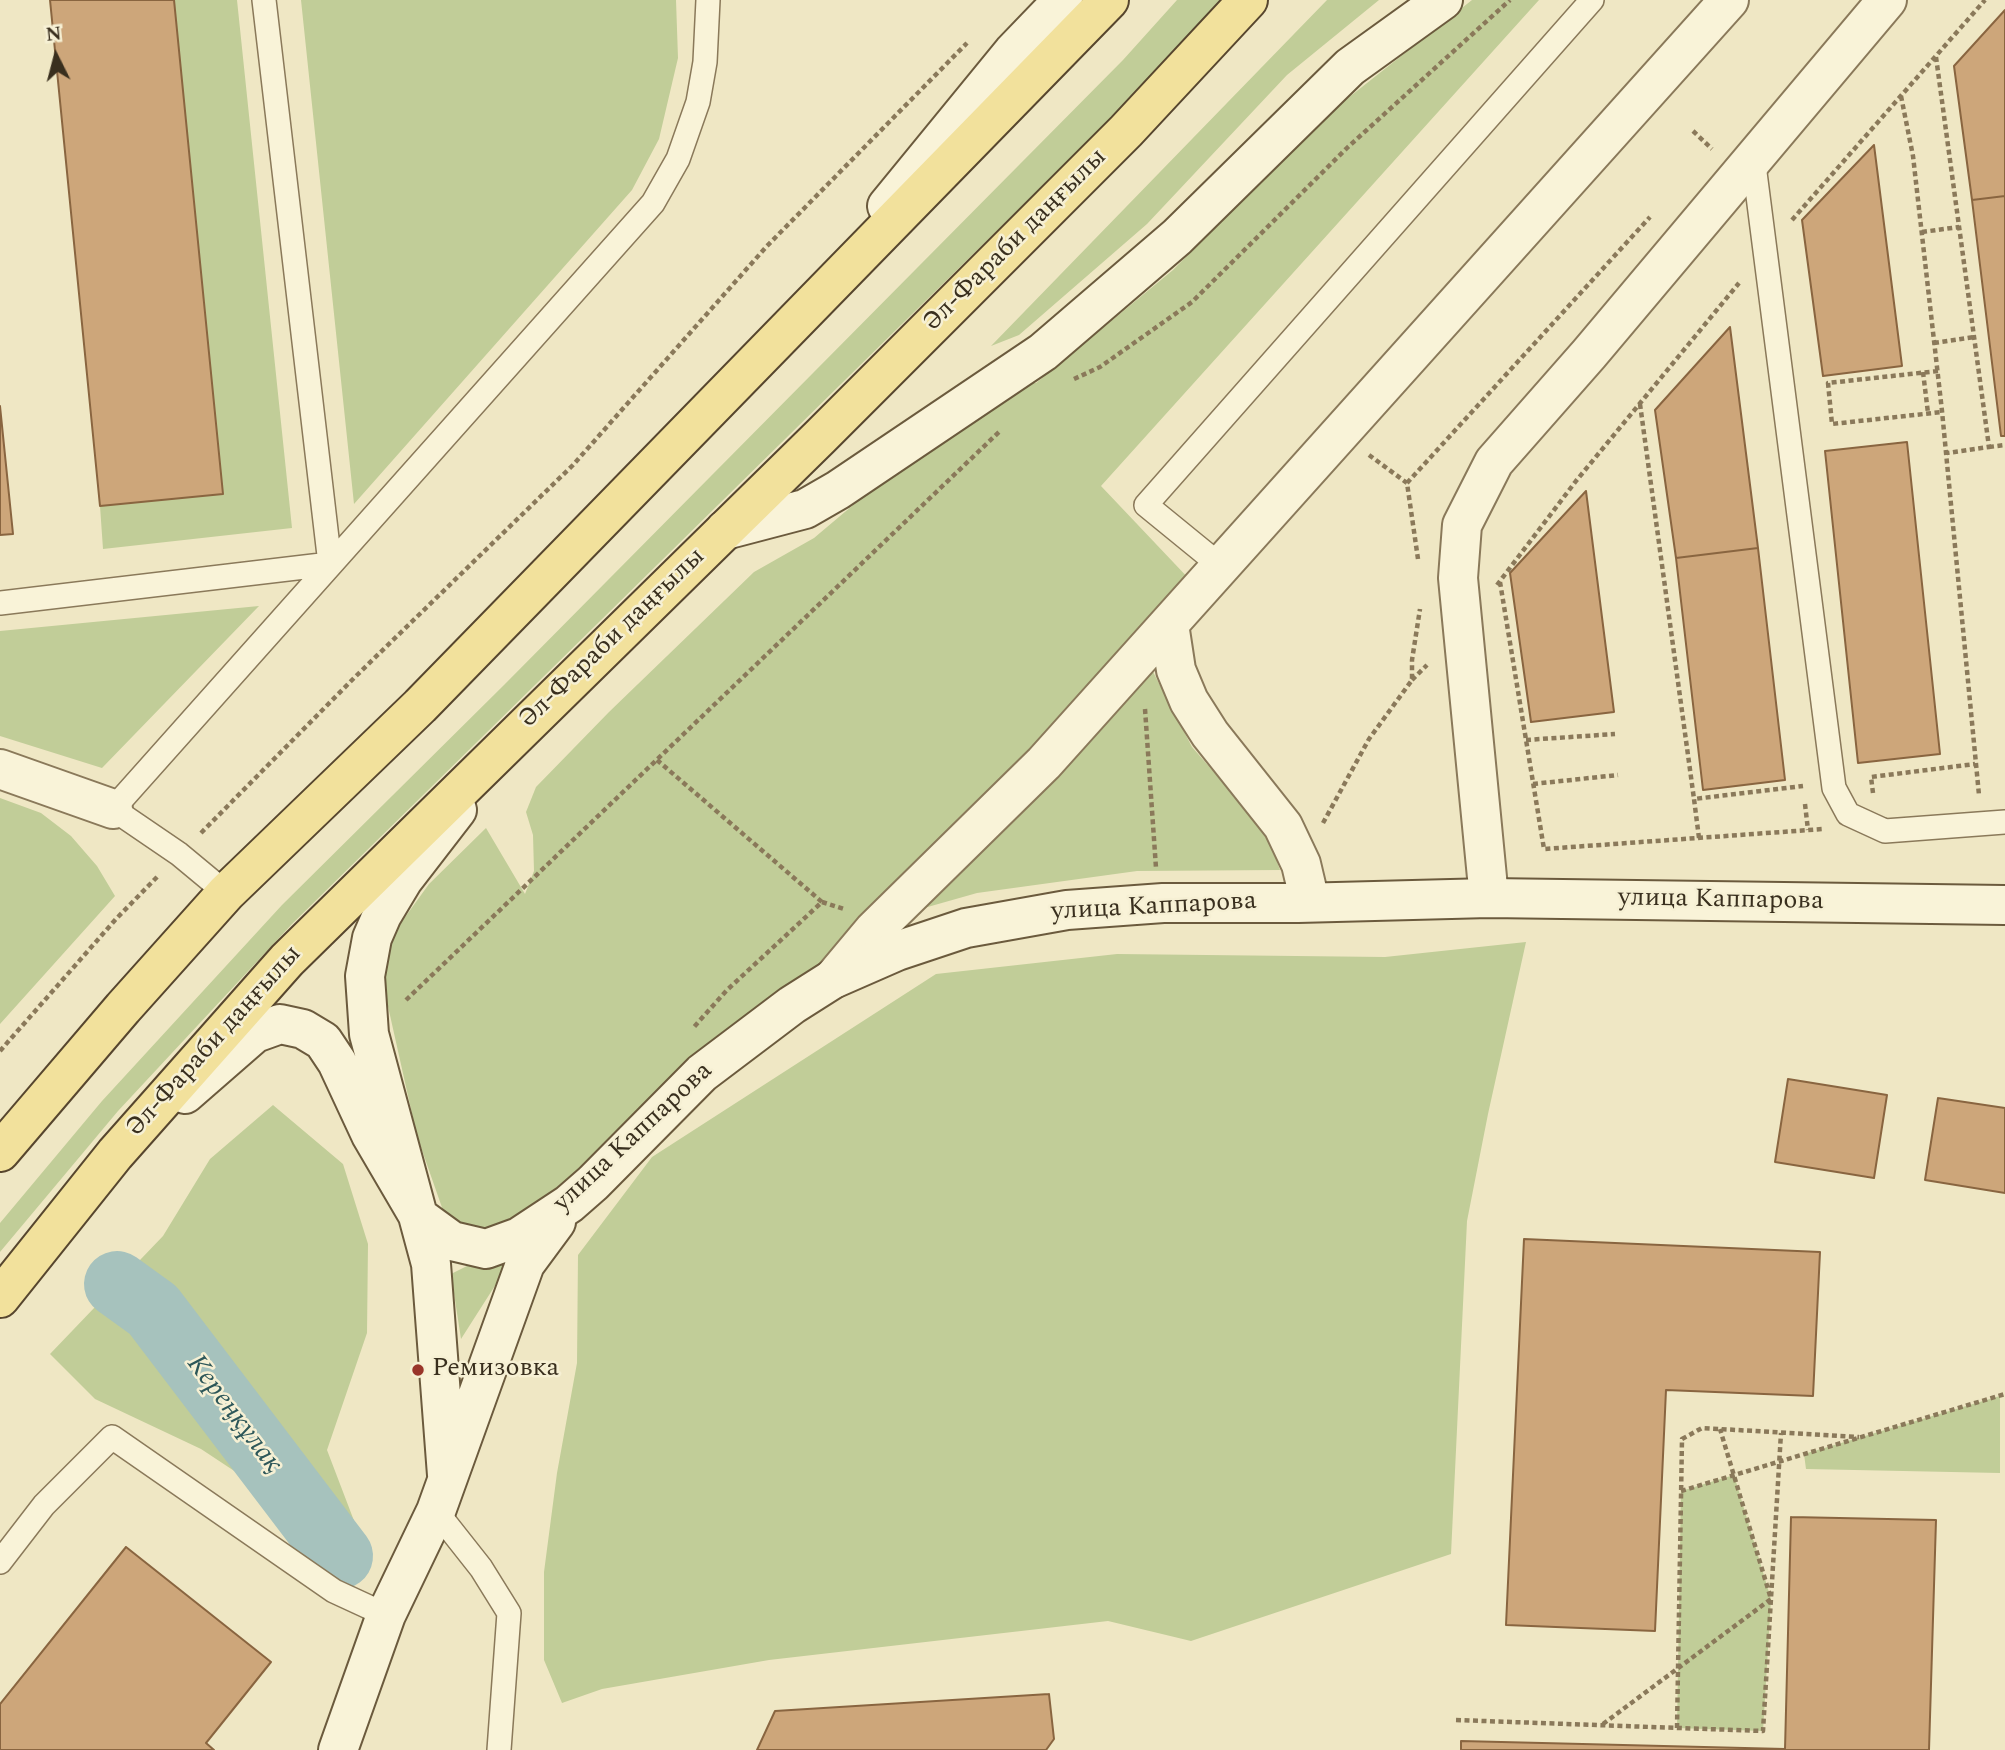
<!DOCTYPE html>
<meta charset="utf-8">
<style>
body{margin:0}
#map{position:relative;width:2005px;height:1750px;overflow:hidden;background:#efe7c4;font-family:Spectral,serif}
canvas{display:block}
.north{position:absolute;left:21px;top:21px;width:70px;height:70px;-webkit-text-stroke:5px #f6f0d4;paint-order:stroke;rotate:354deg;font-size:19px;font-weight:700;line-height:28px;text-align:center;color:#392f1e}
.north::after{content:'';display:block;margin:auto;width:24px;height:32px;background:#392f1e;clip-path:polygon(50% 0,100% 100%,50% 72%,0 100%)}
</style>
<div id="map">
<canvas width="2005" height="1750"></canvas>
<div class="north">N</div>
</div>
<script>
const ctx = document.querySelector('canvas').getContext('2d');
ctx.lineJoin = 'round';
function paint(path, color) { ctx.fillStyle = color; ctx.fill(path, 'evenodd'); }
const poly = rows => new Path2D(rows.map(r => 'M' + r).join(''));
function strokePath(path, color, width, dash) { ctx.strokeStyle = color; ctx.lineWidth = width; ctx.lineCap = dash ? 'butt' : 'round'; ctx.setLineDash(dash || []); ctx.stroke(path); }
function write(font, color, halo, rows, align = 'center') {
  ctx.font = font + ' Spectral,serif'; ctx.lineWidth = 5; ctx.setLineDash([]); ctx.textBaseline = 'middle'; ctx.strokeStyle = halo; ctx.fillStyle = color; for (const [text, x, y, turn = 0] of rows) {
    ctx.save(); ctx.translate(x, y); ctx.rotate((+turn || 0) * Math.PI / 180); ctx.textAlign = isNaN(turn) ? turn : align; if (halo) ctx.strokeText(text, 0, 0); ctx.fillText(text, 0, 0); ctx.restore();
  }
}
const green = poly([
 [174,0,237,0,292,528,103,549,100,506,223,493],
 [301,0,676,0,678,58,659,139,632,190,354,504],
 [1177,0,1221,0,1146,84,292,924,118,1111,0,1252,0,1223,102,1101,282,905,504,685,1123,60],
 [1327,0,1379,0,1287,75,1147,224,1019,335,991,346],
 [1472,0,1539,0,1101,486,1192,582,1044,763,519,1237,479,1230,446,1219,417,1136,383,984,382,949,429,884,486,828,525,894,534,871,533,835,526,812,536,787,609,712,754,572,814,538,998,383,1036,383,1173,270,1324,117],
 [259,606,102,768,0,736,0,631],
 [1150,666,1192,747,1267,833,1280,870,1137,871,977,893,903,914],
 [0,798,41,813,71,836,97,866,115,896,0,1024],
 [1526,942,1488,1114,1467,1221,1451,1554,1191,1641,1108,1621,769,1660,602,1689,562,1703,544,1660,544,1572,557,1473,577,1363,578,1255,652,1157,936,974,1117,954,1385,957],
 [273,1105,343,1164,368,1244,367,1333,327,1450,369,1560,201,1449,95,1399,50,1354,163,1236,210,1159],
 [510,1257,498,1281,461,1339,451,1274,479,1260],
 [2000,1396,2000,1473,1806,1469,1804,1454],
 [1734,1475,1771,1599,1763,1731,1677,1728,1681,1491]
]);
const river = poly([
 [117,1284,153,1310,340,1556]
]);
const building = poly([
 [50,0,174,0,223,494,100,506,50,0],
 [2005,10,2005,196,1972,200,1954,66,2005,10],
 [1874,145,1902,366,1823,376,1802,220,1874,145],
 [2005,196,2005,436,2001,436,1972,200,2005,196],
 [1730,327,1758,548,1676,558,1655,410,1730,327],
 [0,406,13,534,0,535,0,406],
 [1907,442,1940,754,1858,763,1825,451,1907,442],
 [1586,491,1614,712,1531,722,1510,573,1586,491],
 [1758,548,1785,780,1703,790,1676,558,1758,548],
 [1788,1079,1887,1095,1874,1178,1775,1162,1788,1079],
 [1938,1098,2005,1108,2005,1193,1925,1180,1938,1098],
 [1524,1239,1820,1252,1813,1396,1666,1390,1655,1631,1506,1625,1524,1239],
 [1791,1517,1936,1520,1929,1750,1461,1750,1461,1741,1785,1749,1791,1517],
 [126,1547,271,1662,206,1743,214,1750,0,1750,0,1704,126,1547],
 [1049,1694,1054,1739,1046,1750,757,1750,775,1711,1049,1694]
]);
const path = poly([
 [1936,57,1989,447,1947,453],
 [1901,96,1913,156,1942,411,1979,795],
 [1693,131,1712,149],
 [1792,220,1985,0],
 [1922,232,1959,227],
 [1934,343,1974,337],
 [1938,371,1828,383,1832,424,1942,412],
 [1923,372,1928,413],
 [1074,379,1100,367,1192,302,1348,147,1510,0],
 [1640,404,1694,799],
 [1989,447,2005,445],
 [1369,455,1407,483,1418,559],
 [1407,483,1650,217],
 [1500,582,1544,849,1823,829],
 [1497,585,1576,481,1739,283],
 [1412,680,1427,665],
 [1145,709,1156,868],
 [1526,740,1615,734],
 [657,760,822,902,727,990,693,1028],
 [1533,784,1618,775],
 [1873,793,1871,777,1975,764],
 [1805,804,1808,830],
 [1323,823,1369,739,1412,680,1412,660,1420,609],
 [201,833,355,677,573,465,767,246,967,43],
 [1699,838,1694,799,1803,786],
 [822,902,844,909],
 [406,1000,1001,430],
 [0,1051,116,919,158,876],
 [1681,1491,2005,1394],
 [1456,1720,1763,1731,1781,1433],
 [1603,1724,1771,1599,1720,1429],
 [1677,1728,1682,1439,1702,1428,1859,1437]
]);
const lane = poly([
 [1753,157,1834,788,1848,814,1885,831,2005,822],
 [1222,567,1146,505,1592,0],
 [0,603,330,564,264,0],
 [226,893,179,854,113,809,653,203,678,159,698,102,705,62,708,0],
 [436,1511,481,1568,509,1613,499,1750],
 [0,1562,44,1505,112,1437,334,1591,386,1615]
]);
const street = poly([
 [1169,624,1176,670,1189,701,1210,734,1283,826,1301,864,1310,902],
 [0,769,113,809],
 [1489,898,1458,578,1462,525,1494,462,1589,354,1887,0],
 [833,979,874,930,1044,763,1729,0]
]);
const secondary = poly([
 [887,206,1013,52,1063,0],
 [725,530,805,509,838,490,1043,352,1177,237,1350,67,1443,0],
 [185,1094,255,1033,280,1024,303,1029,323,1041,337,1062,371,1135,419,1217,452,1241,486,1249,519,1237,569,1204,593,1183,702,1073,792,1005,833,979,897,951,966,928,1067,910,1163,903,1298,903,1489,898,2005,905],
 [447,1475,431,1264,369,1034,365,976,372,938,382,915,403,880,457,810],
 [338,1750,386,1615,436,1511,525,1264,556,1222]
]);
const primary = poly([
 [0,1152,123,1008,226,893,420,706,1109,0],
 [0,1298,115,1154,287,960,820,437,1126,131,1248,0]
]);
const markers = [
 [418,1370,7,"#99352a"]
];
const streetNames = [
 ["Әл-Фараби даңғылы",1016,241,-45],
 ["Әл-Фараби даңғылы",613,639,-44],
 ["улица Каппарова",1721,901,1],
 ["улица Каппарова",1154,908,-3],
 ["Әл-Фараби даңғылы",215,1042,-48],
 ["улица Каппарова",634,1138,-43]
];
const poiNames = [
 ["Ремизовка",432,1370]
];
const waterNames = [
 ["Кереңқұлақ",233,1415,53]
];
paint(green, '#c1cd98');
strokePath(river, '#a6c2bd', 66);
paint(building, '#cda67a');
strokePath(building, '#896540', 2);
strokePath(lane, '#8a795a', 26);
strokePath(street, '#8a795a', 42);
strokePath(secondary, '#6b5a3d', 42);
strokePath(primary, '#57462e', 42);
strokePath(path, '#8a795a', 4.5, [5, 3.5]);
strokePath(lane, '#f9f3d8', 23);
strokePath(street, '#f9f3d8', 38);
strokePath(secondary, '#f9f3d8', 38);
strokePath(primary, '#f2e19c', 38);
for (const [x, y, r, color] of markers) { const dot = new Path2D(); dot.arc(x, y, r, 0, 2 * Math.PI); ctx.fillStyle = color; ctx.fill(dot); strokePath(dot, '#f6f0d4', 2.5); }
write('26px', '#392f1e', '#f6f0d4', streetNames);
write('26px', '#392f1e', '#f6f0d4', poiNames, 'left');
write('italic 28px', '#2d5759', '#f6f0d4', waterNames);
</script>
